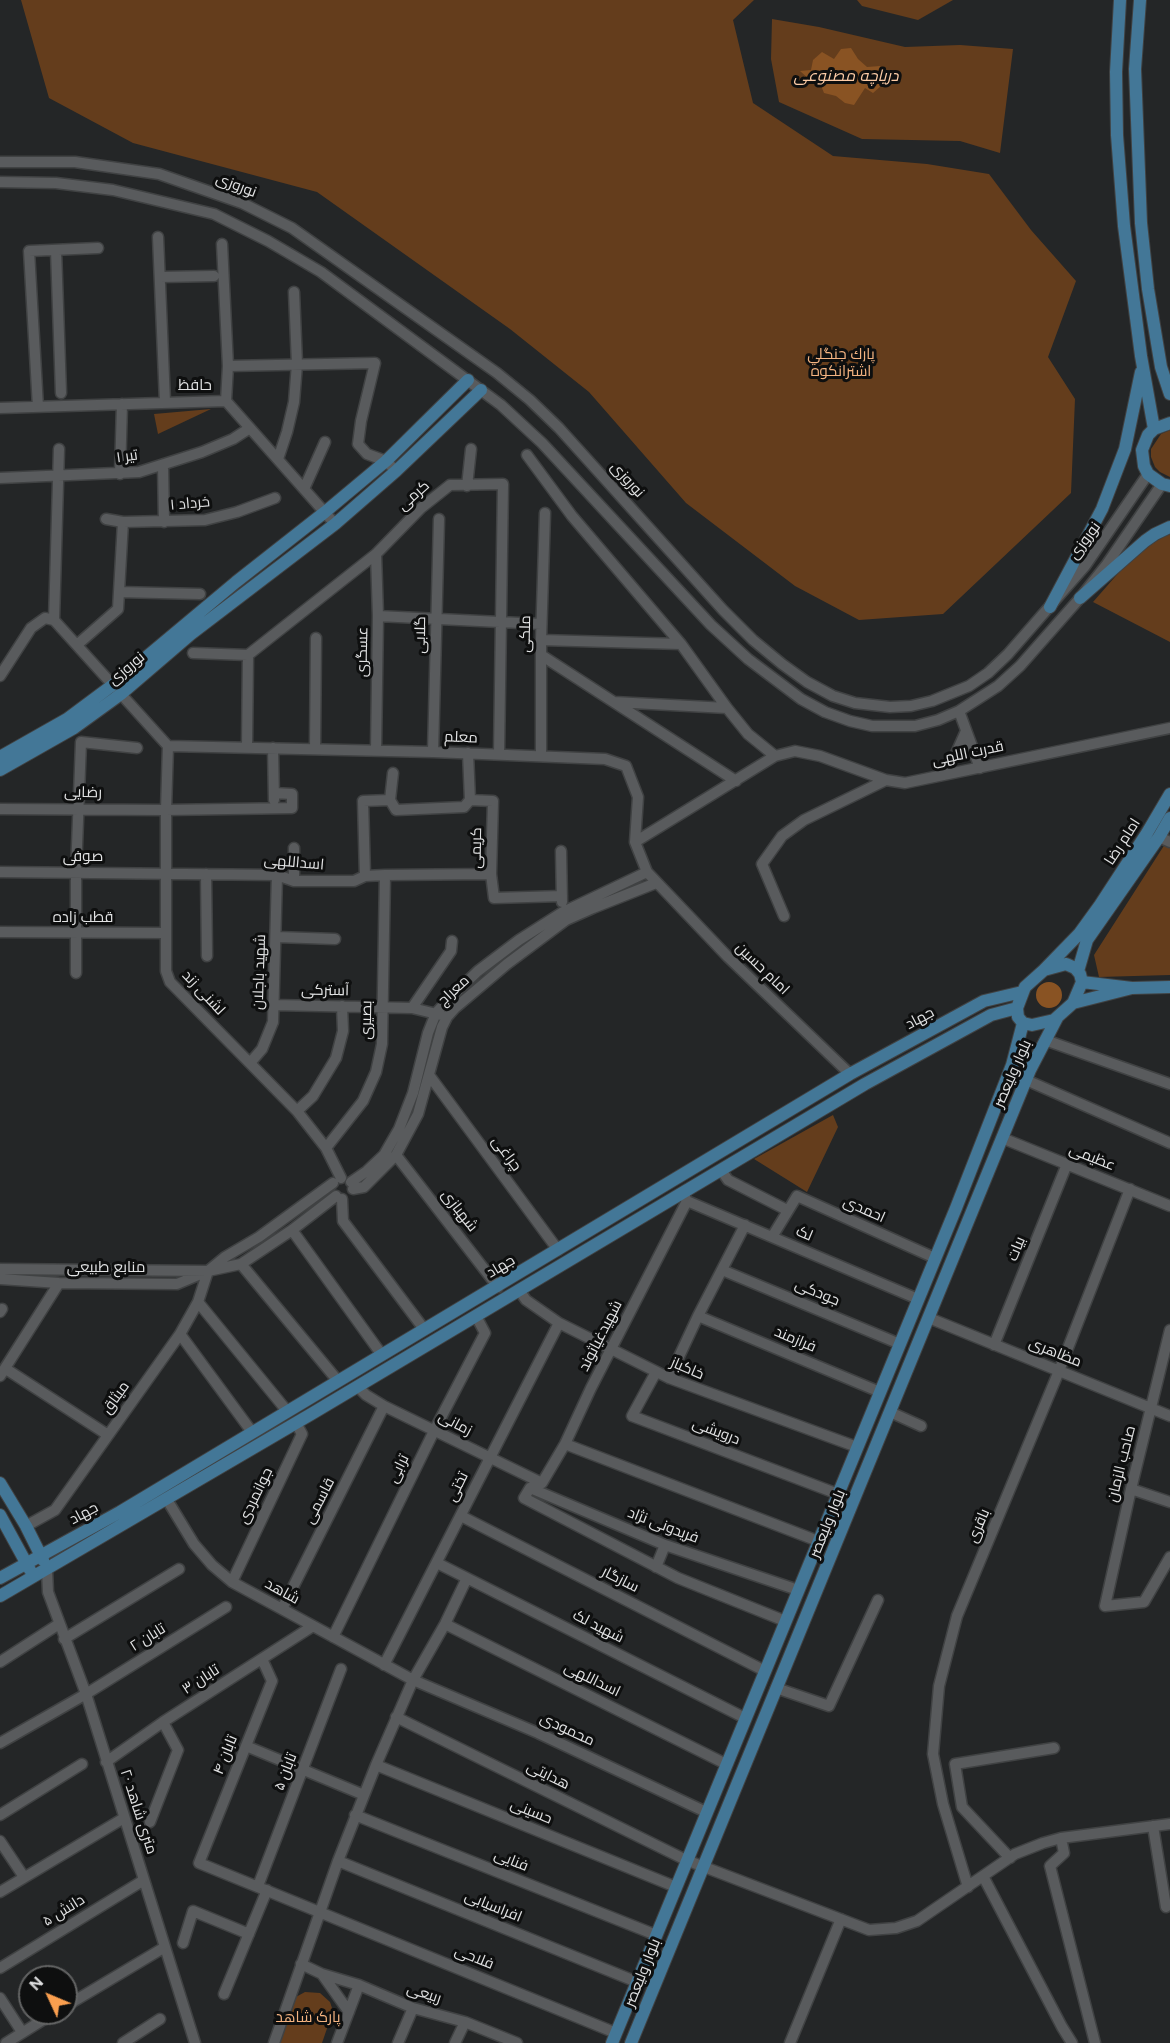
<!DOCTYPE html>
<meta charset="utf-8">
<style>
body{margin:0}
#map{position:relative;width:1170px;height:2043px;overflow:hidden;background:#242627;font-family:"DM Sans",sans-serif}
canvas{display:block}
.north{position:absolute;left:18px;top:1965px;width:60px;height:60px;box-sizing:border-box;background:#0e0f0f;border:2px solid #636464;border-radius:50%;rotate:314deg;font-size:16px;font-weight:700;line-height:24px;text-align:center;color:#e2e3e4}
.north::after{content:'';display:block;margin:auto;width:21px;height:27px;background:#fa9f4f;clip-path:polygon(50% 0,100% 100%,50% 72%,0 100%)}
</style>
<div id="map">
<canvas width="1170" height="2043"></canvas>
<div class="north">N</div>
</div>
<script>
const ctx = document.querySelector('canvas').getContext('2d');
ctx.lineJoin = 'round';
function paint(path, color) { ctx.fillStyle = color; ctx.fill(path, 'evenodd'); }
const poly = rows => new Path2D(rows.map(r => 'M' + r).join(''));
function strokePath(path, color, width, dash) { ctx.strokeStyle = color; ctx.lineWidth = width; ctx.lineCap = dash ? 'butt' : 'round'; ctx.setLineDash(dash || []); ctx.stroke(path); }
function write(font, color, halo, rows, align = 'center') {
  ctx.font = font + ' "DM Sans",Cairo,sans-serif'; ctx.lineWidth = 6; ctx.setLineDash([]); ctx.textBaseline = 'middle'; ctx.strokeStyle = halo; ctx.fillStyle = color; for (const [text, x, y, turn = 0] of rows) {
    ctx.save(); ctx.translate(x, y); ctx.rotate((+turn || 0) * Math.PI / 180); ctx.textAlign = isNaN(turn) ? turn : align; if (halo) ctx.strokeText(text, 0, 0); ctx.fillText(text, 0, 0); ctx.restore();
  }
}
const green = poly([
 [21,0,754,0,733,20,753,103,833,156,927,164,989,174,1031,230,1076,281,1048,357,1075,399,1071,493,943,614,859,620,795,586,686,503,589,392,510,329,317,192,133,143,49,98],
 [857,0,953,0,918,20,862,6],
 [772,19,819,27,905,47,960,45,1013,49,1000,153,960,141,862,139,779,102,771,59],
 [211,409,158,434,154,414],
 [1170,430,1170,477,1160,472,1155,467,1151,457,1151,449,1161,434],
 [1170,533,1170,642,1093,602,1121,570,1146,547],
 [1165,844,1170,846,1170,975,1099,977,1094,955],
 [833,1115,838,1127,807,1192,754,1159],
 [305,1992,320,1993,330,2002,333,2011,322,2043,278,2043,294,1998]
]);
const water = poly([
 [851,48,858,59,867,67,880,66,890,78,873,93,865,88,854,105,845,103,836,96,824,93,820,83,810,80,800,71,811,70,813,60,822,52,834,59,841,49],
 '1036 995a13 13 0 1 1 26 0a13 13 0 1 1-26 0Z'
]);
const minor = poly([
 [0,162,75,162,159,174,242,203,292,228,497,373,530,400,559,428,723,610,753,640,782,664,807,682,833,696,855,703,890,707,911,706,932,701,969,686,988,673,1008,654,1085,566,1148,474],
 [0,182,56,183,113,190,214,214,268,241,321,272,501,405,542,443,711,625,748,659,801,699,825,712,850,721,872,726,915,726,938,720,959,711,998,686,1020,666,1080,598,1107,564,1162,484],
 [158,237,165,402],
 [222,244,228,366,226,401],
 [56,250,61,393],
 [160,277,214,276],
 [228,366,375,363,361,421,358,444,367,454,386,461,396,471],
 [38,407,29,251,98,248],
 [0,408,226,401,335,524],
 [527,455,572,516,681,644,727,708,748,734,775,756],
 [278,459,287,432,294,402,297,364,294,292],
 [163,465,164,522],
 [120,474,122,404],
 [0,478,139,472,202,452,233,439,250,428],
 [467,486,471,449],
 [304,489,325,442],
 [106,519,123,522,205,520,237,512,275,498],
 [376,554,378,616,376,750],
 [119,592,200,594],
 [378,616,541,624],
 [54,620,59,449],
 [541,640,681,644],
 [78,644,118,609,123,522],
 [193,653,248,655,376,554,421,508,450,485,503,484,499,754],
 [541,655,736,781],
 [0,676,31,628,45,618,54,620,168,746],
 [614,702,727,708],
 [959,711,980,768],
 [168,746,433,752,605,759,626,766,638,797,635,842,647,872,728,957,850,1074],
 [168,746,166,810,166,971,170,982,297,1111,326,1148,341,1178],
 [247,747,248,655],
 [273,748,274,800],
 [315,749,316,638],
 [433,752,439,519],
 [468,753,470,800,493,801,491,874,494,898,562,896],
 [541,756,541,640,545,513],
 [938,776,954,758,966,731],
 [390,800,393,773],
 [0,809,166,810,292,808,292,794,274,793],
 [1159,837,1170,842],
 [635,842,775,756,795,751,820,756,886,780,905,783,1170,728],
 [561,851,562,902],
 [0,872,277,875,294,881,354,881,365,876,385,875,491,874],
 [206,874,207,956],
 [365,876,363,801,390,800,396,810,464,807,470,800],
 [294,881,294,848],
 [784,916,762,864,782,836,804,820,886,780],
 [0,932,166,933],
 [277,937,335,939],
 [76,973,76,872,81,742,137,748],
 [274,1005,412,1008,441,1015],
 [412,1008,451,951,452,941],
 [1045,1040,1170,1084],
 [250,1063,262,1049,273,1022,277,875],
 [429,1075,558,1250],
 [1026,1080,1170,1143],
 [297,1111,313,1096,336,1058,343,1031,342,1006],
 [1002,1138,1170,1206],
 [326,1148,363,1101,376,1072,382,1044,385,875],
 [396,1155,498,1287],
 [721,1170,728,1180,787,1210],
 [351,1182,367,1171,384,1155,399,1129,413,1093,428,1033,436,1013,454,994,478,971,519,940,563,912,647,872],
 [353,1189,364,1187,396,1155,418,1114,442,1027,447,1017,455,1008,507,964,566,920,593,908,656,883],
 [684,1195,687,1201,918,1299],
 [342,1199,343,1221,424,1329],
 [292,1230,382,1355],
 [772,1237,797,1196,935,1258],
 [241,1264,338,1381],
 [0,1269,208,1271,225,1257,259,1237,333,1183],
 [722,1270,900,1344],
 [0,1279,59,1283,177,1284,208,1271,241,1264,292,1230,336,1196],
 [519,1290,526,1300,559,1323,669,1378,857,1447],
 [198,1302,287,1411],
 [0,1312,2,1309],
 [698,1316,880,1392],
 [929,1318,1170,1416],
 [1170,1330,1131,1489,1105,1606,1144,1602,1170,1557],
 [180,1334,252,1432],
 [994,1345,1067,1164],
 [6,1369,108,1435],
 [656,1372,632,1416,838,1494],
 [0,1376,59,1283],
 [669,1378,698,1316,745,1225],
 [358,1387,366,1395,384,1406,542,1483,565,1444,591,1388,687,1201],
 [890,1412,921,1426],
 [565,1444,818,1541],
 [1131,1489,1170,1502],
 [166,1498,194,1544,212,1565,232,1582,413,1680,538,1733,706,1812],
 [461,1516,765,1671],
 [26,1526,55,1510,180,1334,198,1302,208,1271],
 [437,1563,745,1718],
 [656,1567,665,1545],
 [47,1570,48,1592,86,1694,195,2043],
 [232,1582,302,1434,296,1423],
 [282,1609,384,1406],
 [785,1621,678,1578,524,1498,530,1488,665,1545,798,1590],
 [445,1624,726,1764],
 [333,1637,435,1429,485,1333,476,1316],
 [64,1639,179,1569],
 [262,1659,272,1681,199,1863,616,2033],
 [0,1662,59,1624],
 [384,1665,559,1323],
 [776,1688,829,1706,878,1600],
 [396,1717,686,1860,869,1930,896,1928,917,1921,1015,1854,1043,1843,1061,1838,1170,1824],
 [0,1743,86,1694,226,1607],
 [246,1746,364,1795],
 [106,1762,163,1722,313,1626],
 [376,1765,676,1887],
 [0,1815,82,1764],
 [355,1815,656,1935],
 [150,1822,178,1750,163,1722],
 [1153,1826,1166,1907],
 [1061,1838,1064,1853,1050,1866,1095,2043],
 [0,1841,24,1877],
 [1010,1858,962,1807,955,1764,1054,1748],
 [338,1861,637,1982],
 [983,1876,1062,2027,1072,2043],
 [258,1886,341,1669],
 [968,1887,943,1804,933,1754,939,1686,957,1616,1059,1371,1130,1189],
 [0,1892,124,1818],
 [183,1943,193,1911,249,1934],
 [301,1964,322,1974,349,2012],
 [0,1968,144,1880],
 [322,1974,359,1985,413,2008,465,2022,517,2043],
 [224,1994,267,1890],
 [0,1998,22,2032],
 [66,2006,165,1947],
 [6,2043,54,2013],
 [123,2043,160,2019],
 [274,2043,338,1861,376,1765,413,1680,445,1624,467,1578],
 [337,2043,359,1985],
 [398,2043,413,2008],
 [455,2043,465,2022],
 [790,2043,841,1919]
]);
const major = poly([
 [1120,0,1116,72,1117,135,1124,226,1141,356,1154,429],
 [1140,0,1135,69,1141,223,1148,289,1161,367,1170,394],
 [1170,423,1154,429,1148,435,1142,450,1144,466,1148,474,1162,484,1170,486],
 [1080,598,1145,541,1155,534,1170,527],
 [1050,607,1102,509,1125,449,1141,372],
 [0,757,67,719,114,684,236,582,325,512,386,461,468,380],
 [0,770,74,728,121,694,191,634,335,524,396,471,481,390],
 [1066,964,1075,968,1080,974,1082,982,1073,1003,1054,1020,1032,1025,1023,1023,1018,1017,1017,1008,1025,987,1044,970,1066,964],
 [1044,970,1079,934,1100,905,1147,833,1170,794],
 [1078,971,1087,940,1159,837,1170,818],
 [1132,988,1170,987],
 [1073,1003,1132,988,1082,982],
 [0,1483,26,1526,43,1560],
 [0,1515,30,1570],
 [0,1578,120,1512,850,1074,984,1001,1022,992],
 [0,1596,313,1413,865,1084,991,1015,1017,1008],
 [612,2043,956,1208,1012,1065,1023,1023],
 [631,2043,1030,1070,1057,1018]
]);
const streetNames = [
 ["نوروزی",236,186,21],
 ["حافظ",195,386],
 ["تیر ۱",127,457,-8],
 ["نوروزی",627,480,48],
 ["کرمی",414,496,-42],
 ["خرداد ۱",190,504,-5],
 ["نوروزی",1085,541,-53],
 ["ملکی",526,634,-89],
 ["گلابی",421,635,-89],
 ["عسگری",363,652,-89],
 ["نوروزی",127,669,-40],
 ["معلم",461,738,2],
 ["قدرت اللهی",968,754,-12],
 ["رضایی",83,793,1],
 ["امام رضا",1123,842,-57],
 ["کریمی",477,848,-89],
 ["صوفی",83,857],
 ["اسداللهی",294,863,5],
 ["قطب زاده",83,918],
 ["امام حسین",762,969,44],
 ["شهید باجلان",260,972,-88],
 ["آسترکی",325,991,1],
 ["معراج",454,991,-43],
 ["لشنی زند",203,993,47],
 ["جهاد",920,1019,-28],
 ["بصیری",367,1020,-89],
 ["بلوار ولیعصر",1013,1074,-66],
 ["چراغی",506,1154,54],
 ["عظیمی",1092,1158,22],
 ["احمدی",864,1210,24],
 ["شهبازی",459,1211,52],
 ["لک",804,1234,23],
 ["بیات",1017,1249,-68],
 ["جهاد",501,1267,-31],
 ["منابع طبیعی",106,1268],
 ["جودکی",817,1293,23],
 ["شهید‌غیاثوند",601,1336,-63],
 ["فرازمند",795,1340,23],
 ["مظاهری",1055,1353,22],
 ["خاکباز",687,1369,23],
 ["میثاق",116,1398,-54],
 ["زمانی",455,1424,28],
 ["درویشی",716,1432,21],
 ["صاحب الزمان",1122,1464,-76],
 ["ترابی",399,1469,-64],
 ["تختی",458,1487,-64],
 ["جوانمردی",256,1496,-64],
 ["قاسمی",320,1501,-63],
 ["جهاد",84,1514,-28],
 ["بلوار ولیعصر",828,1524,-68],
 ["فریدونی نژاد",663,1526,21],
 ["باقری",979,1526,-67],
 ["سازگار",620,1580,27],
 ["شاهد",282,1592,29],
 ["شهید لک",598,1627,27],
 ["تابان ۲",148,1638,-32],
 ["تابان ۳",201,1680,-33],
 ["اسداللهی",592,1680,26],
 ["محمودی",567,1730,25],
 ["تابان ۴",226,1755,-68],
 ["تابان ۵",286,1772,-69],
 ["هدایتی",548,1776,26],
 ["۲۰ متری شاهد",138,1812,72],
 ["حسینی",531,1812,22],
 ["فنایی",511,1861,22],
 ["افراسیابی",493,1907,22],
 ["دانش ۵",64,1911,-32],
 ["فلاحی",474,1958,22],
 ["بلوار ولیعصر",643,1973,-68],
 ["ربیعی",424,1994,18]
];
const parkNames = [
 ["پارك جنگلي",841,355],
 ["اشترانكوه",841,372],
 ["پارک شاهد",308,2018]
];
const waterNames = [
 ["دریاچه مصنوعی",846,77]
];
paint(green, '#643d1c');
paint(water, '#895323');
strokePath(minor, '#404243', 13);
strokePath(major, '#404243', 14);
strokePath(minor, '#595b5d', 10);
strokePath(major, '#437797', 12);
write('15px', '#e2e3e4', '#0e0f0f', streetNames);
write('15px', '#f5b481', '#0e0f0f', parkNames);
write('italic 16px', '#fdcca6', '#0e0f0f', waterNames);
</script>
